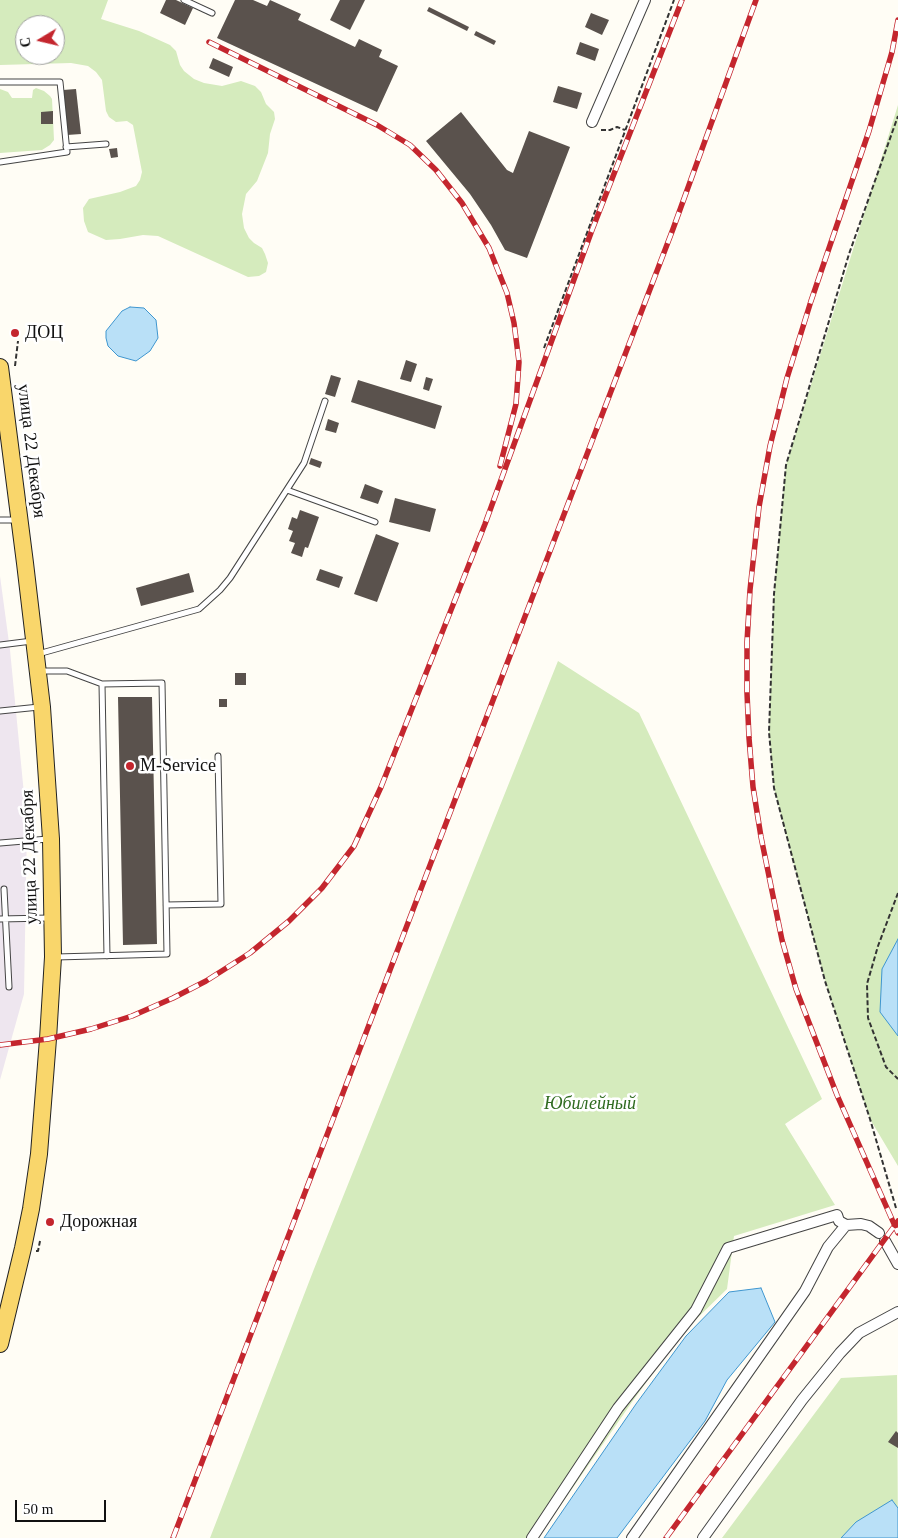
<!DOCTYPE html>
<meta charset="utf-8">
<style>
body{margin:0}
#map{position:relative;width:898px;height:1538px;overflow:hidden;background:#fffdf5;font-family:"Times New Roman",serif}
canvas{display:block}
.north{position:absolute;left:15px;top:15px;width:50px;height:50px;box-sizing:border-box;background:#fff;border:1px solid #a0a0a0;border-radius:50%;rotate:261deg;font-size:14px;font-weight:700;line-height:20px;text-align:center;color:#111}
.north::after{content:'';display:block;margin:auto;width:18px;height:22px;background:#c4262e;clip-path:polygon(50% 0,100% 100%,50% 72%,0 100%)}
.scale{position:absolute;left:15px;top:1500px;width:91px;height:22px;box-sizing:border-box;border:2px solid #111;border-top:0;padding-left:6px;font-size:15px;line-height:18px;white-space:nowrap;color:#111;-webkit-text-stroke:4px #fff;paint-order:stroke}
</style>
<div id="map">
<canvas width="898" height="1538"></canvas>
<div class="north">С</div>
<div class="scale">50 m</div>
</div>
<script>
const ctx = document.querySelector('canvas').getContext('2d');
ctx.lineJoin = 'round';
function paint(path, color) { ctx.fillStyle = color; ctx.fill(path, 'evenodd'); }
const poly = rows => new Path2D(rows.map(r => 'M' + r).join(''));
function strokePath(path, color, width, dash) { ctx.strokeStyle = color; ctx.lineWidth = width; ctx.lineCap = dash ? 'butt' : 'round'; ctx.setLineDash(dash || []); ctx.stroke(path); }
function write(font, color, halo, rows, align = 'center') {
  ctx.font = font + ' "Times New Roman",serif'; ctx.lineWidth = 5; ctx.setLineDash([]); ctx.textBaseline = 'middle'; ctx.strokeStyle = halo; ctx.fillStyle = color; for (const [text, x, y, turn = 0] of rows) {
    ctx.save(); ctx.translate(x, y); ctx.rotate((+turn || 0) * Math.PI / 180); ctx.textAlign = isNaN(turn) ? turn : align; if (halo) ctx.strokeText(text, 0, 0); ctx.fillText(text, 0, 0); ctx.restore();
  }
}
const industrial = poly([
 [0,576,10,650,27,825,24,994,0,1080]
]);
const green = poly([
 [0,0,108,0,101,19,139,31,170,45,176,51,180,65,184,71,194,79,204,83,222,86,241,81,255,86,261,92,266,104,274,112,275,119,270,134,268,153,257,181,246,194,242,214,244,228,249,238,254,243,262,248,265,254,268,263,266,272,259,276,248,277,158,236,143,235,120,239,106,240,88,232,84,221,83,208,89,199,120,192,136,186,140,180,142,172,133,125,127,121,116,122,109,117,106,111,102,80,96,72,88,66,71,63,0,65],
 [25,25,55,25,55,55,25,55],
 [36,88,44,91,50,96,52,99,54,140,50,145,42,150,0,153,0,89,8,92,12,98,32,98,33,90],
 [898,105,898,1166,870,1119,825,981,774,788,769,732,774,594,786,465],
 [558,661,639,713,822,1099,785,1124,835,1205,734,1236,727,1289,682,1333,632,1402,538,1538,210,1538,314,1269],
 [897,1375,898,1538,722,1538,841,1378]
]);
const water = poly([
 [130,307,144,308,156,320,158,338,150,351,136,361,118,356,108,346,106,338,106,331,122,311,130,307],
 [898,939,898,1036,880,1012,882,969,898,939],
 [761,1288,775,1322,727,1380,705,1421,617,1538,544,1538,636,1404,686,1336,729,1292,761,1288],
 [892,1500,898,1508,898,1538,841,1538,856,1522,892,1500]
]);
const building = poly([
 [166,0,176,0,193,8,185,25,160,13],
 [235,0,253,0,267,6,270,0,301,14,298,20,355,47,359,39,382,50,379,57,398,66,377,112,217,38],
 [340,0,365,0,350,30,330,20],
 [429,7,469,27,467,31,427,11],
 [591,13,609,20,602,35,585,27],
 [476,31,496,41,494,45,474,35],
 [580,42,599,49,595,61,576,54],
 [213,58,233,67,229,77,209,68],
 [558,86,582,93,577,109,553,102],
 [76,89,81,134,67,135,63,90],
 [53,111,53,124,41,124,41,112],
 [461,112,507,170,513,173,529,131,570,147,527,258,505,250,491,225,470,194,426,141],
 [117,148,118,157,111,158,109,149],
 [406,360,417,364,411,382,400,379],
 [331,375,341,378,335,397,325,394],
 [426,377,433,379,429,391,423,389],
 [358,380,442,406,435,429,351,402],
 [328,419,339,423,336,433,325,430],
 [311,458,322,462,320,468,309,464],
 [365,484,383,491,378,504,360,498],
 [395,498,436,509,430,532,389,522],
 [300,510,319,517,308,548,305,547,302,557,291,553,295,543,289,541,293,531,288,529,292,517,297,519],
 [376,534,399,543,377,602,354,594],
 [320,569,343,577,339,588,316,580],
 [189,573,194,592,141,606,136,588],
 [235,673,246,673,246,685,235,685],
 [118,697,152,697,157,944,123,945],
 [219,699,227,699,227,707,219,707],
 [896,1431,898,1433,898,1448,888,1442]
]);
const path = poly([
 [601,130,610,130,617,127,625,130],
 [544,348,674,0],
 [15,366,18,341],
 [898,893,878,946,867,984,868,1018,886,1067,898,1079],
 [896,1208,870,1119,825,981,774,788,769,732,774,594,786,465,849,254,898,116],
 [36,1251,38,1251,40,1241]
]);
const lane = poly([
 [184,0,212,13],
 [0,82,60,82,67,152,0,162],
 [66,147,106,144],
 [287,490,375,522],
 [0,520,17,520],
 [0,645,32,641],
 [38,654,199,609,220,590,230,578,304,463,325,401],
 [41,671,67,671,102,684,162,683,167,954,56,957],
 [102,684,107,956],
 [0,711,39,707],
 [0,843,48,839],
 [4,889,9,987],
 [166,905,221,904,218,756],
 [0,919,49,918]
]);
const street = poly([
 [592,122,645,0],
 [885,1241,898,1264],
 [532,1538,618,1408,696,1310,728,1248,837,1215,839,1221,846,1225,861,1224,869,1226,879,1233],
 [632,1538,805,1291,828,1247,846,1225],
 [703,1538,802,1400,840,1353,859,1333,898,1312]
]);
const primary = poly([
 [0,367,25,563,42,707,51,839,53,957,48,1039,39,1154,31,1209,23,1248,0,1344]
]);
const rail = poly([
 [898,20,892,52,869,131,811,301,787,378,770,446,759,507,750,590,747,642,747,693,749,738,753,787,761,837,782,940,796,989,837,1095,898,1233],
 [209,42,377,125,410,145,436,170,462,203,489,248,507,293,514,323,519,362,516,404,500,466],
 [0,1045,48,1039,91,1029,132,1016,173,998,206,981,250,953,289,921,322,888,354,846,381,787,485,524,592,230,682,0],
 [173,1538,673,229,756,0],
 [666,1538,898,1221]
]);
const markers = [
 [15,333,5,"#c4262e"],
 [130,766,5,"#c4262e"],
 [50,1222,5,"#c4262e"]
];
const poiNames = [
 ["ДОЦ",25,333],
 ["M-Service",140,766],
 ["Дорожная",60,1222]
];
const streetNames = [
 ["улица 22 Декабря",31,451,83],
 ["улица 22 Декабря",30,857,-92]
];
const parkNames = [
 ["Юбилейный",590,1104]
];
paint(industrial, '#eee6ef');
paint(green, '#d5ebbd');
paint(water, '#b9e0f7');
strokePath(water, '#3f96cf', 1);
paint(building, '#5a524d');
strokePath(lane, '#444', 7);
strokePath(street, '#444', 12);
strokePath(primary, '#222', 18);
strokePath(path, '#333', 2, [5, 2.5]);
strokePath(lane, '#fff', 5);
strokePath(street, '#fff', 10);
strokePath(primary, '#f9d66b', 16);
strokePath(rail, '#c4262e', 5.5);
strokePath(rail, '#fff', 4, [11]);
for (const [x, y, r, color] of markers) { const dot = new Path2D(); dot.arc(x, y, r, 0, 2 * Math.PI); ctx.fillStyle = color; ctx.fill(dot); strokePath(dot, '#fff', 2); }
write('18px', '#111', '#fff', poiNames, 'left');
write('18px', '#111', '#fff', streetNames);
write('italic 18px', '#2f6b1f', '#fff', parkNames);
</script>
